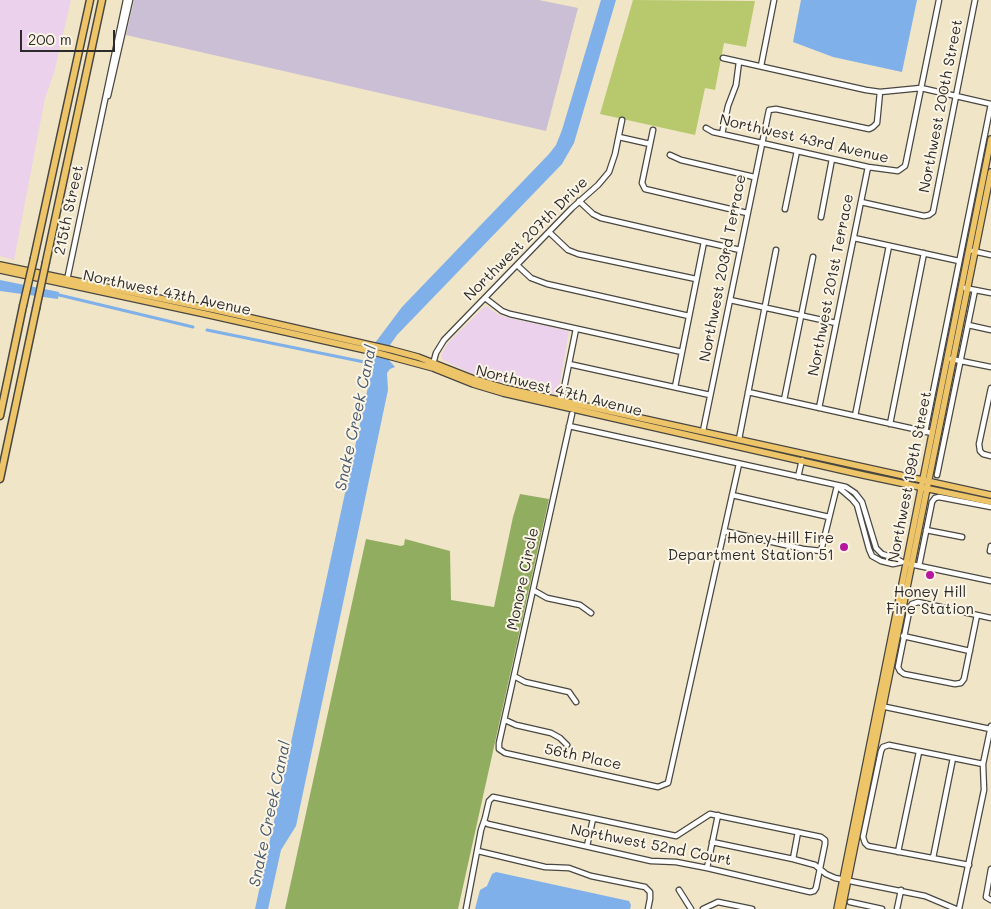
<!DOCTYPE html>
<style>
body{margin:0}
#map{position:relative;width:991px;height:909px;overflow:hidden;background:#f0e5c7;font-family:Mali,sans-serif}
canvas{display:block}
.scale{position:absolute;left:20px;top:30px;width:95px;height:22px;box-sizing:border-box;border:2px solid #2b2b2b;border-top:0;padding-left:6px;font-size:15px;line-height:18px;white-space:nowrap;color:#2b2b2b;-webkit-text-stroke:4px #fcf5e5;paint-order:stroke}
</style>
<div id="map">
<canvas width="991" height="909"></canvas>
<div class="scale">200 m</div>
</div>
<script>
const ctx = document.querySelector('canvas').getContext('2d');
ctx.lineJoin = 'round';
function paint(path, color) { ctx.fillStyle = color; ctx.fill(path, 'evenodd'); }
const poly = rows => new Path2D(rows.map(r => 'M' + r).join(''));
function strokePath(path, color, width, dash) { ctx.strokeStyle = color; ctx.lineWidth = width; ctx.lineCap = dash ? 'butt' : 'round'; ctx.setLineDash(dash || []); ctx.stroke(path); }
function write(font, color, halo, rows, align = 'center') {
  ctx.font = font + ' Mali,sans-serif'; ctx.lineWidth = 4; ctx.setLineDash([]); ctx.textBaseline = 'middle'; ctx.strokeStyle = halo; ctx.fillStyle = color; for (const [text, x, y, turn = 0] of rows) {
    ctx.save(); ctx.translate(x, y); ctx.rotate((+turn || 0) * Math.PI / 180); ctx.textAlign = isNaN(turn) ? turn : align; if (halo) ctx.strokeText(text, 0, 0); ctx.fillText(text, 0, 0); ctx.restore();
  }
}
const built = poly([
 [0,0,71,0,54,73,45,98,14,260,0,256],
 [484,307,488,307,497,314,505,317,569,331,558,393,555,394,493,380,470,373,443,360,441,356,447,344]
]);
const industrial = poly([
 [134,0,539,0,578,8,546,131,126,35]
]);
const green = poly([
 [633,0,755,1,746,47,724,43,715,90,705,88,695,135,600,114]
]);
const forest = poly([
 [520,494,549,499,458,909,285,909,366,539,401,546,404,545,405,539,450,551,451,600,494,607,513,517]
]);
const water = poly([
 [601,0,616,0,574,143,562,164,397,335,390,345,388,359,395,367,390,369,387,373,388,390,296,826,281,850,268,909,255,909,371,373,371,357,375,343,402,307,549,154,556,145,562,130],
 [801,0,917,0,902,72,833,57,793,42],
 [0,280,59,292,58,299,0,291],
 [496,872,629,901,631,905,630,909,475,909,480,890,487,886,492,874]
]);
const canal = poly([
 [55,294,193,327],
 [207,330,374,364]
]);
const minor = poly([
 [723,58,866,90,880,92,921,88,991,104,925,432],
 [761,66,774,0],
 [108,96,130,0],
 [706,128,713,132,722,134,868,167,898,171,905,166,906,162,939,0],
 [653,130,642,183,645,189,747,213],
 [722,134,728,106,736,85,739,62],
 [619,137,650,144],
 [670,155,681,160,754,177],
 [579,201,593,214,601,218,740,250],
 [861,202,924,216,929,215,933,212,975,0],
 [785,209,797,151],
 [821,217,832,159],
 [549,232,568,250,578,254,696,279],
 [854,238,959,261],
 [973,251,991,255],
 [517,265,531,278,547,284,689,316],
 [67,280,126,0],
 [965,288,991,293],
 [485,298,502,311,510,314,682,352],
 [730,300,836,323],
 [968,325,991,330],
 [951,359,991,367],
 [433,364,436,353,444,340,572,208,598,185,609,172,615,154,622,120],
 [569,364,710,395],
 [675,387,704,242],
 [991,388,979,444,980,451,983,454,991,456],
 [748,392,932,433],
 [784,400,813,257],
 [561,403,576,329],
 [819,408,868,167],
 [572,414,499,743,499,749,505,753,658,787,668,783,739,464],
 [855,416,889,246],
 [890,424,924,253],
 [569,426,846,487,855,493,862,502,876,548,882,554,895,558,902,562],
 [703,431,769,110,776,109,869,129,873,127,877,123,880,92],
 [739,439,776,250],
 [937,475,975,290],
 [798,477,802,460],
 [838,487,852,499,857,505,869,549,872,556,881,561,893,564,902,562],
 [732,495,829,517],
 [926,530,962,537],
 [724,531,803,549,821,551,837,486],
 [990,551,991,546],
 [910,564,991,581],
 [919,566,932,502,935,498,939,497,991,507],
 [533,590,547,598,580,605,591,613],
 [977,615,964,679,961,683,955,684,904,674,900,671,898,667,910,607,912,604,918,602,991,618],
 [903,636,970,651],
 [514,676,525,682,569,692,576,702],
 [881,706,990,729],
 [505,720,516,725,551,733,560,738,567,745],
 [712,842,793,859,815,865,826,874,835,878,925,896,956,909],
 [587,846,593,819],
 [478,851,545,867,569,868,591,876,645,887,650,892,650,899,648,909],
 [898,852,919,752],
 [933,858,953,758],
 [793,859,798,832],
 [969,865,868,846,865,843,863,837,881,751,883,747,889,745,983,764],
 [707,868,718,815],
 [991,869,986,897,991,900],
 [679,890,691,909],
 [850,902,882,909],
 [466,909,481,830,485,818,489,801,493,797,676,836,710,814,821,837,825,840,825,844,816,888,814,891,810,892,707,868,676,862,651,861,488,824,484,822],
 [703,909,718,902,752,909],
 [897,909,901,890],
 [959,909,984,790,983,764,991,726]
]);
const major = poly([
 [0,265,216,310,392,350,418,357,474,379,504,388,991,495],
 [0,270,205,314,370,351,433,368,473,384,503,393,863,475,991,502],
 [837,909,991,139],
 [842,909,991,172]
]);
const highway = poly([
 [34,258,90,0],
 [46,262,102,0],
 [0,416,23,306],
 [0,479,36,309]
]);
const highwayBridge = poly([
 [23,306,34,258],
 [36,309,46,262]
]);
const markers = [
 [844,547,5,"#b5179e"],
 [930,575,5,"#b5179e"]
];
const streetNames = [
 ["Northwest 200th Street",941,106,-79],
 ["Northwest 43rd Avenue",804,139,13],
 ["215th Street",69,210,-78],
 ["Northwest 207th Drive",526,239,-45],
 ["Northwest 203rd Terrace",723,268,-79],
 ["Northwest 201st Terrace",831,285,-79],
 ["Northwest 47th Avenue",167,293,12],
 ["Northwest 47th Avenue",559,391,14],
 ["Northwest 199th Street",910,477,-79],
 ["Monore Circle",523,579,-78],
 ["56th Place",583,757,12],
 ["Northwest 52nd Court",651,845,11]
];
const poiNames = [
 ["Honey Hill Fire",834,538],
 ["Department Station 51",834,555],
 ["Honey Hill",930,592,"center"],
 ["Fire Station",930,609,"center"]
];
const waterNames = [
 ["Snake Creek Canal",356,418,-78],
 ["Snake Creek Canal",270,814,-78]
];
paint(built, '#ebd1eb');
paint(industrial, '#cbbfd5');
paint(green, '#b7c96c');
paint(forest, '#91ad60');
paint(water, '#7fb0ea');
strokePath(canal, '#7fb0ea', 3);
strokePath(minor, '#494742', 7);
strokePath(major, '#494742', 8);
strokePath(highway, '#494742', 9);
strokePath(minor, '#fff', 4.5);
strokePath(major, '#eec469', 5.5);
strokePath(highway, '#eec469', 6);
strokePath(highwayBridge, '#494742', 9, []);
strokePath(highwayBridge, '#eec469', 6);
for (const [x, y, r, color] of markers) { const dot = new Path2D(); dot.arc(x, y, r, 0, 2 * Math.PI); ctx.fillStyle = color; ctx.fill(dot); strokePath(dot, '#fcf5e5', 2); }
write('15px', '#2b2b2b', '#fcf5e5', streetNames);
write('15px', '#2b2b2b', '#fcf5e5', poiNames, 'right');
write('italic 16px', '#485a6e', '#fcf5e5', waterNames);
</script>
